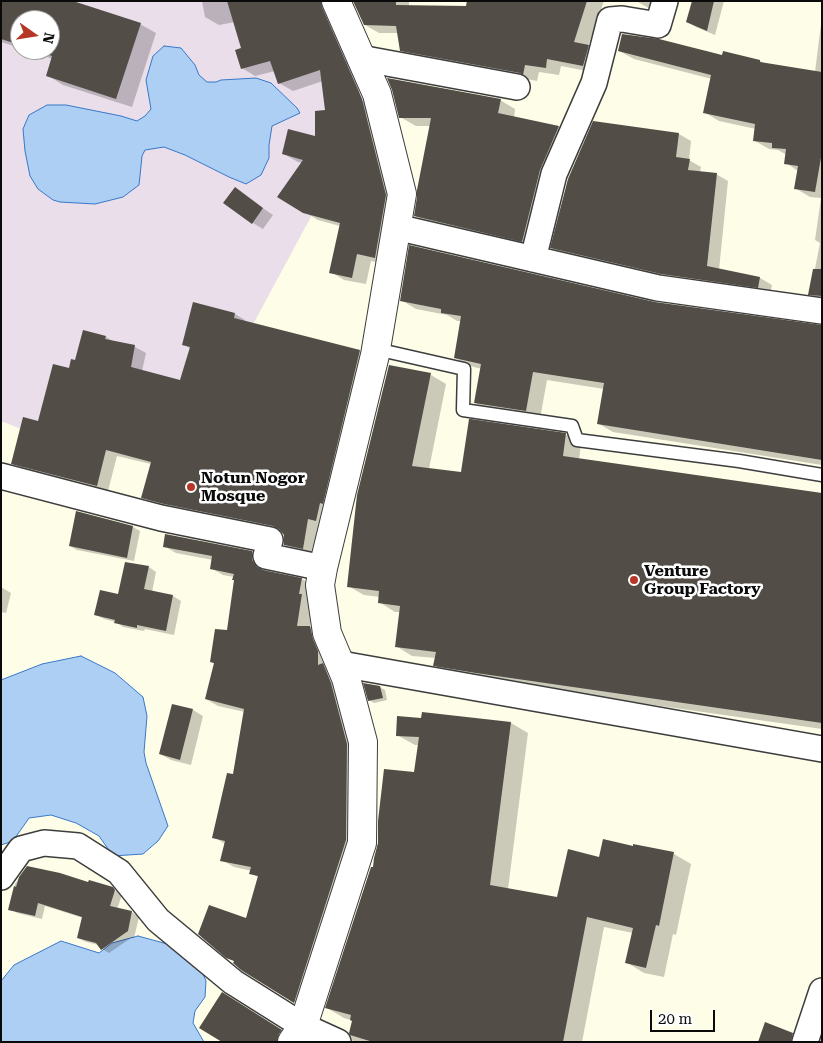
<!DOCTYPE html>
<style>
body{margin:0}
#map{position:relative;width:823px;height:1043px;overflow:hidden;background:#fefde8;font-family:"Roboto Serif",serif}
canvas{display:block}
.frame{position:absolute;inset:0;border:2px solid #0a0a0a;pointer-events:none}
.north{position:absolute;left:10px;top:10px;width:50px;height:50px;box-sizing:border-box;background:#fff;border:1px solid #9d9d9d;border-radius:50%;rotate:103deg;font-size:14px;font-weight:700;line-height:20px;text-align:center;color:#0a0a0a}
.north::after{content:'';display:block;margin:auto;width:18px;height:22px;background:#b53727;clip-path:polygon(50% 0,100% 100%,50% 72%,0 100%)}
.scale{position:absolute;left:650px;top:1010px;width:65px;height:22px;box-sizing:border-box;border:2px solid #0a0a0a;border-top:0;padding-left:6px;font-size:15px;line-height:18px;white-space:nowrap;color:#0a0a0a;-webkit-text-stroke:4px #fff;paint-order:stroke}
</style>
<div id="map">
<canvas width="823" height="1043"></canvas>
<div class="frame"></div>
<div class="north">N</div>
<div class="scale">20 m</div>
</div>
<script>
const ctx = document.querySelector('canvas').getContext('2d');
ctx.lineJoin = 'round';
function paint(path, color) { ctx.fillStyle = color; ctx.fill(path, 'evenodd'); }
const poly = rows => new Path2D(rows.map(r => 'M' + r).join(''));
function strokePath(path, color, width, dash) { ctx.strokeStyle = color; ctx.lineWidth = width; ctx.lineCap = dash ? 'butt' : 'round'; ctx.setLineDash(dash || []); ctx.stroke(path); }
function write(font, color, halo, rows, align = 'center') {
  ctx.font = font + ' "Roboto Serif",serif'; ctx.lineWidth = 5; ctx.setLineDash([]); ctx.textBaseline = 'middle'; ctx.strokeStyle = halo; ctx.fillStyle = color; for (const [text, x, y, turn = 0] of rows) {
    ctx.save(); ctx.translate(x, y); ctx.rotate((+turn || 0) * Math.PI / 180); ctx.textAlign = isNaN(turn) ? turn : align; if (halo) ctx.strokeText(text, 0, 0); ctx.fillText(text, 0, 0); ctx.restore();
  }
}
const industrial = poly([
 [1,1,337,1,377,94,222,382,57,443,1,421],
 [20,20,50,20,50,50,20,50]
]);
const water = poly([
 [164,46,181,48,195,65,199,75,207,82,216,82,221,80,256,78,271,83,297,108,300,113,272,126,269,145,269,158,261,175,246,184,229,177,185,155,164,147,145,150,142,156,139,185,123,197,95,204,60,202,53,200,38,189,30,176,25,151,23,129,29,115,47,105,66,105,121,116,137,121,145,116,151,109,146,80,153,56,164,46],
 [81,656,115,673,143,697,147,716,144,752,146,763,168,826,158,841,143,854,113,856,99,836,76,823,51,815,29,818,13,841,1,845,1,680,42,664,81,656],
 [138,936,171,945,201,969,206,981,205,997,195,1011,193,1023,204,1042,1,1042,1,981,14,965,61,941,99,953,112,943,138,936]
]);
const shadow = poly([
 [1,1,140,24,156,33,132,107,63,85,47,75,53,59,25,50,50,50,50,20,20,20,20,48,1,42],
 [202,1,336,1,350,49,361,100,376,108,399,203,389,265,371,261,366,284,344,280,331,272,340,226,318,220,278,196,302,163,298,162,284,154,317,137,327,111,323,81,293,91,279,83,275,71,255,76,242,68,243,49,235,22,219,25,205,17],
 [359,1,409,1,409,6,466,7,467,1,604,1,588,46,602,54,597,73,561,66,559,75,539,72,537,81,415,58,401,50,399,33,379,33,365,25],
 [636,1,667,1,652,10],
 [693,1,724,1,715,35,696,27,688,22],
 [822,16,822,301,810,294,820,243,815,240,821,198,810,197,795,188,798,171,786,163,787,155,778,150,769,149,755,141,756,129,719,121,704,112,712,79,634,59,619,51,723,57,724,53,760,61,766,64,815,72],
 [500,100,515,109,514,118,559,127,574,136,538,250,431,225,415,216,431,126,416,126,400,117],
 [594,122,679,134,691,141,689,160,701,167,700,172,716,174,728,181,719,270,760,278,772,285,770,294,674,280,564,255,552,248],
 [235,189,273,215,263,229,253,223],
 [401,300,656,303,822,326,822,465,613,432,599,424,604,389,547,380,540,419,490,411,475,403,482,369,470,366,455,358,461,321,457,321,447,315,416,309],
 [235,314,245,320,245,322,360,351,370,357,326,526,319,524,313,554,296,550,285,544,285,535,282,531,176,509,153,503,143,497,151,464,117,456,108,491,23,469,12,463,39,423,70,369,76,362,84,332,106,337,114,342,135,347,146,353,142,371,181,381,191,349,183,344],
 [431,375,446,384,429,469,463,473,565,434,581,444,579,460,822,495,822,729,493,682,451,674,435,665,436,658,412,656,396,646,400,612,395,612,379,602,380,597,364,595,348,586],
 [77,512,133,527,140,531,134,561,77,550,70,546],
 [164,546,252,552,264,559,264,567,267,572,302,579,314,586,313,602,310,627,322,635,359,752,358,848,306,1009,242,969,246,920,258,877,251,873,252,871,234,867,222,860,225,844,214,837,234,776,245,712,218,706,206,699,215,664,211,662,228,632,235,580,234,577,223,575,211,568,213,560,176,553],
 [149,567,156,572,152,592,173,596,181,601,174,635,145,629,144,631,123,627,116,622,104,619,96,615,119,596],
 [1,587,11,593,6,613,1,612],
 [380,687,385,690,387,700,374,703,369,700],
 [193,710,203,716,191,765,171,760,160,754],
 [511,723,528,733,508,889,558,899,600,858,634,847,674,854,691,864,676,935,673,934,664,977,644,973,626,962,633,933,604,927,582,1042,353,1042,350,1033,354,1021,344,1018,327,1008,374,868,415,773,419,745,415,745,397,735],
 [27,867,89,884,112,889,120,893,122,895,117,909,132,912,139,917,134,938,131,938,109,953,102,949,99,945,86,942,78,938,83,918,45,906,42,919,17,913,10,909,15,884],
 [235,1001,294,1038,292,1042,224,1042]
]);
const building = poly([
 [1,1,73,1,141,23,116,99,46,76,52,56,34,50,50,50,50,20,20,20,20,45,1,39],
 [227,1,321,1,322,7,362,99,386,195,375,258,357,254,352,278,329,273,340,223,303,213,277,197,303,160,282,154,288,129,315,136,315,111,325,110,320,70,278,84,270,61,241,69,235,50,241,48],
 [353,1,396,1,396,5,466,6,467,1,587,1,574,42,589,45,583,66,547,59,546,68,525,65,523,75,520,73,400,51,396,26,364,25],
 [692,1,714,1,707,31,686,22],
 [622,34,659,39,722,55,723,51,760,60,760,62,822,72,822,152,815,192,794,189,798,166,784,164,786,149,772,148,772,143,753,141,755,124,703,113,711,75,618,51],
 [387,78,501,99,498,113,559,126,540,170,522,242,414,216,417,197,417,190,431,118,399,118,392,90],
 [593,121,679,133,676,157,690,159,688,170,717,173,707,266,760,277,758,288,661,274,550,248,568,179],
 [235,187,263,208,252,224,223,203],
 [409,245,655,302,822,325,822,460,597,424,604,383,533,372,526,411,474,403,481,364,454,358,461,316,441,313,441,309,400,301],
 [813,269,822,269,822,296,808,295],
 [193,302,235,313,234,318,360,350,323,504,320,503,316,521,308,519,303,549,284,545,284,535,279,529,273,526,164,504,141,498,151,462,106,450,97,486,11,464,23,417,38,421,53,364,69,368,71,359,75,360,83,330,106,336,105,339,135,345,131,367,180,380,190,347,182,345],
 [389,365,431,373,412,466,461,472,469,419,471,419,566,433,563,456,822,493,822,723,476,673,433,666,436,652,395,647,400,606,378,603,379,591,347,587,357,495],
 [76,511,133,526,127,558,69,546],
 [165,534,252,551,252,560,257,567,263,570,302,578,299,594,302,594,297,626,310,626,313,639,318,651,318,665,323,663,331,683,347,744,346,840,294,1003,241,970,233,963,234,961,226,958,198,934,209,905,246,918,258,876,249,874,251,867,220,861,225,841,212,838,227,773,233,774,244,709,205,699,214,663,210,662,215,629,227,630,234,580,232,580,234,574,210,569,212,556,163,547],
 [125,562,149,566,144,589,173,595,166,631,137,625,137,628,114,623,115,620,94,615,100,590,118,594],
 [363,683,380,686,383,698,368,701],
 [172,704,193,709,180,760,159,754],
 [422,712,511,722,490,885,557,897,568,849,599,857,603,839,633,846,633,844,674,852,659,926,656,925,646,968,625,963,633,928,587,917,563,1042,373,1042,350,1035,349,1033,352,1021,350,1020,351,1015,325,1008,371,867,373,867,374,858,378,843,378,821,384,769,414,772,419,737,396,736,397,716,421,718],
 [27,866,60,873,88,882,89,880,113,887,115,890,110,906,132,911,128,931,101,950,96,943,77,938,82,917,38,903,35,916,8,910,14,886,16,887,19,877],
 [222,992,282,1030,279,1034,277,1042,222,1042,199,1028],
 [765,1022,793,1033,791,1042,758,1042]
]);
const service = poly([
 [376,349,464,369,463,410,572,426,577,440,739,461,822,475]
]);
const minor = poly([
 [360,58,517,87],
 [396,227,658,288,822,311],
 [533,259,554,174,594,83,610,20,622,19,658,25,665,1],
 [1,476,161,518,270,540,266,556,323,568],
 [341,664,822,749],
 [1,877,21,849,44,843,78,846,119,872,158,920,233,982,303,1026,338,1042],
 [805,1042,822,991]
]);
const tertiary = poly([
 [292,1042,303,1026,362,843,363,742,346,678,327,633,320,585,323,568,375,355,402,194,377,94,336,1]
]);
const markers = [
 [191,487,5,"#b53727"],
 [634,580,5,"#b53727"]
];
const poiNames = [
 ["Notun Nogor",201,478],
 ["Mosque",201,496],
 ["Venture",644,571],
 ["Group Factory",644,589]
];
paint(industrial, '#e9dee9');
paint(water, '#aecff4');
strokePath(water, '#3878c8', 1);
paint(shadow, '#0003');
paint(building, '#524d47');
strokePath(service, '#3d3d3d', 15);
strokePath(minor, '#3d3d3d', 28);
strokePath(tertiary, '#3d3d3d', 30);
strokePath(service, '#fff', 12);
strokePath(minor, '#fff', 25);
strokePath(tertiary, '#fff', 28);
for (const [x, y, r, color] of markers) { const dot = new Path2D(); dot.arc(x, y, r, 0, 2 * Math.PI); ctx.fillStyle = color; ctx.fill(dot); strokePath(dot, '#fff', 2); }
write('bold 16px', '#0a0a0a', '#fff', poiNames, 'left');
</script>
